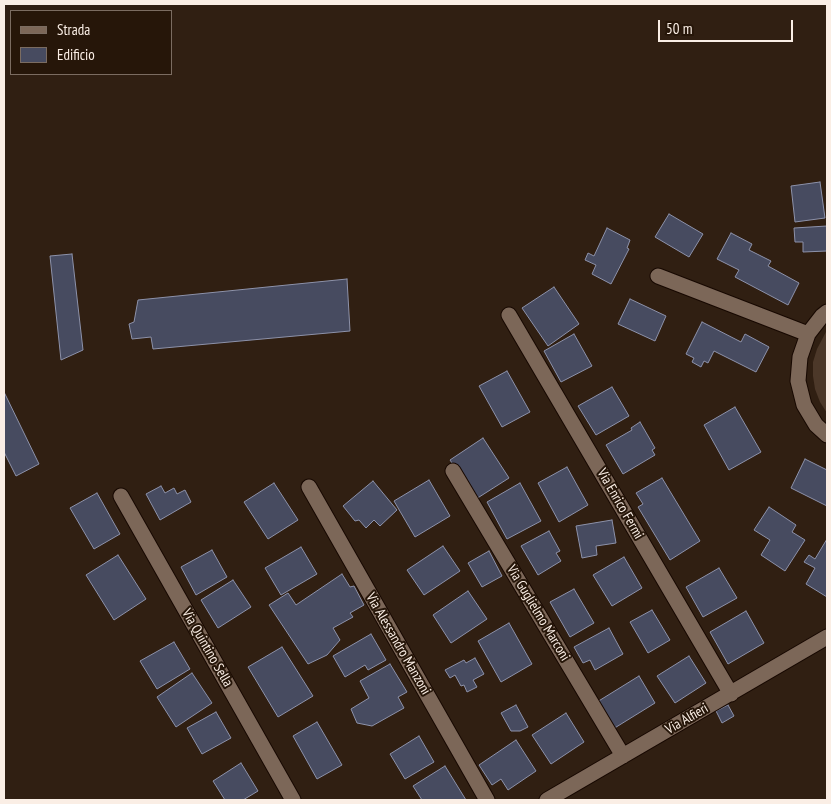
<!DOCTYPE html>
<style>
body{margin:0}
#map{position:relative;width:831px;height:804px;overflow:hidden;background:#301f12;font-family:"PT Sans Narrow",sans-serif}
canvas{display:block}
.frame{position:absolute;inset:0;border:5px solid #faeee5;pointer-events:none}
.legend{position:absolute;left:10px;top:10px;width:162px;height:65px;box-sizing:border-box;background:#261609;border:1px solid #7b6c61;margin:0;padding:6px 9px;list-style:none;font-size:15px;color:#faeee5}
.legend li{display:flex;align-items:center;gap:10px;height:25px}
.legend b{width:25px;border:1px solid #7b6c61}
.scale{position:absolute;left:658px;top:20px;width:135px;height:22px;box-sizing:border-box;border:2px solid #faeee5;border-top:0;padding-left:6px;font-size:15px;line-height:18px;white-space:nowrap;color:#faeee5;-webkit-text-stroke:4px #261609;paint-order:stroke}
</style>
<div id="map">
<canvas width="831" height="804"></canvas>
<div class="frame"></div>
<ul class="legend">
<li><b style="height:6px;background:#7c6758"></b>Strada</li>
<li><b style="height:14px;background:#474b60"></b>Edificio</li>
</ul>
<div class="scale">50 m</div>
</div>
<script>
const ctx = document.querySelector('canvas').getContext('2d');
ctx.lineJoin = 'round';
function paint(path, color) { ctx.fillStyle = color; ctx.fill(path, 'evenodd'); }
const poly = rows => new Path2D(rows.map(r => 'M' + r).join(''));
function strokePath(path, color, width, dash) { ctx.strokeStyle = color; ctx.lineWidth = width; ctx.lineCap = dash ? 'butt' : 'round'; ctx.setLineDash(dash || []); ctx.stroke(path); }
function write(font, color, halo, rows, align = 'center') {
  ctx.font = font + ' "PT Sans Narrow",sans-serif'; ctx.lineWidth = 4; ctx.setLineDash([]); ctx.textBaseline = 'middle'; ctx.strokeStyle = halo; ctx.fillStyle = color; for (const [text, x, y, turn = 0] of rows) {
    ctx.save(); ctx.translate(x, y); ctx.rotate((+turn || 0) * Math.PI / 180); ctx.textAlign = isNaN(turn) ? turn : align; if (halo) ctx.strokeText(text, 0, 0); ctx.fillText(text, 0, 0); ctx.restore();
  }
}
const green = poly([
 [827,330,827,413,820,402,815,389,813,376,813,362,817,349]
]);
const building = poly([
 [820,182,825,218,795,222,791,186,820,182],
 [669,214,703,234,689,257,655,237,669,214],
 [827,226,827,251,803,252,803,242,795,242,794,228,827,226],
 [607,228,630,240,627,248,629,249,611,284,592,274,596,265,585,260,588,253,594,256,607,228],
 [731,233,752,244,749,250,771,261,768,266,799,283,788,305,735,277,739,270,717,259,731,233],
 [72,254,83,350,61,360,50,256,72,254],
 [347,279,350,331,153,349,151,337,132,339,129,324,134,322,138,300,347,279],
 [554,287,579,324,548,346,522,308,554,287],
 [630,299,666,316,655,341,618,324,630,299],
 [702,322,741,342,745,334,769,347,756,372,714,351,708,363,704,361,701,367,692,362,694,358,686,354,702,322],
 [574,334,592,366,561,382,544,351,574,334],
 [507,371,530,412,502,427,479,386,507,371],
 [612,387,629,416,596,435,578,406,612,387],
 [4,392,39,464,16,476,4,452,4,392],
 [735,407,761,452,729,470,704,425,735,407],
 [640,422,655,448,652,450,655,455,623,474,606,445,632,430,631,428,640,422],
 [483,438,509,478,476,499,450,460,483,438],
 [805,459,827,470,827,506,791,488,805,459],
 [567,467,588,505,559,522,538,483,567,467],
 [662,478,700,541,670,560,638,507,643,504,636,493,662,478],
 [429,480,450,516,415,537,394,501,429,480],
 [373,481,397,510,380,526,374,520,366,528,359,520,355,521,343,506,373,481],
 [274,483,298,520,268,539,244,502,274,483],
 [520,483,541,521,507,539,487,502,520,483],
 [161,486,165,493,174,488,177,494,185,490,191,502,160,520,146,494,161,486],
 [97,493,120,534,94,549,70,508,97,493],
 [769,507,796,525,792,532,805,540,785,571,761,555,770,540,754,530,769,507],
 [612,520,616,543,596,546,597,555,582,558,576,526,612,520],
 [549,531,560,551,556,553,561,561,538,575,521,546,549,531],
 [827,539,827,597,806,584,815,568,804,562,809,555,815,559,827,539],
 [443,546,460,571,424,595,407,570,443,546],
 [301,547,317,574,281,595,265,568,301,547],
 [212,550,227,577,196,595,181,567,212,550],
 [489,551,502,576,482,587,468,563,489,551],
 [118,555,146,599,114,620,86,575,118,555],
 [624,557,642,588,612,606,593,575,624,557],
 [719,568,737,598,703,617,686,587,719,568],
 [342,574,350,587,354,586,364,605,350,613,353,617,333,628,340,640,327,655,308,664,269,605,288,593,296,605,342,574],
 [233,580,251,607,218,628,201,600,233,580],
 [574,589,594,623,570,637,550,602,574,589],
 [468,591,487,619,451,643,433,615,468,591],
 [652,610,670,640,648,653,630,622,652,610],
 [746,611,764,643,728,664,710,632,746,611],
 [509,623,532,664,501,682,478,641,509,623],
 [609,628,623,654,595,670,590,660,583,663,574,647,609,628],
 [371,634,386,660,368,670,365,665,345,677,333,656,371,634],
 [174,642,190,669,157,689,140,661,174,642],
 [282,647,313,696,278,717,248,667,282,647],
 [689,656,706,683,675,703,657,676,689,656],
 [475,658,484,674,473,680,477,687,467,692,464,685,461,686,455,675,450,678,445,670,464,660,466,663,475,658],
 [390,664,407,692,398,697,404,708,372,726,357,723,351,709,369,698,360,681,390,664],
 [192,673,212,703,176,727,157,697,192,673],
 [639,676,655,703,613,729,597,702,639,676],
 [516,705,528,727,520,731,511,731,501,713,516,705],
 [728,705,734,716,722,723,716,711,728,705],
 [216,712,231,738,202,754,187,728,216,712],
 [566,713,584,742,551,764,532,735,566,713],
 [317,722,342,765,317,779,293,736,317,722],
 [419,736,434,762,405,779,390,754,419,736],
 [516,740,536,771,508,790,501,779,492,785,479,765,516,740],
 [241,763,258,791,243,800,225,800,213,781,241,763],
 [445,766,466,800,422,800,413,786,445,766]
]);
const street = poly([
 [658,276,808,334],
 [827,312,822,316,808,334,800,357,798,381,804,405,816,425,827,435],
 [509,315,731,694],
 [453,471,623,756],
 [309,487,487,800],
 [121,496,293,800],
 [547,800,827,637]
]);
const streetNames = [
 ["Via Enrico Fermi",620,504,60],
 ["Via Guglielmo Marconi",538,613,59],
 ["Via Alessandro Manzoni",398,644,60],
 ["Via Quintino Sella",207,648,60],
 ["Via Alfieri",687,719,-30]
];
paint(green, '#4c3829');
paint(building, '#474b60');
strokePath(building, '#8d92aa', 1);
strokePath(street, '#170801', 17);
strokePath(street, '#7c6758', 15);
write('14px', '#faeee5', '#261609', streetNames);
</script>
